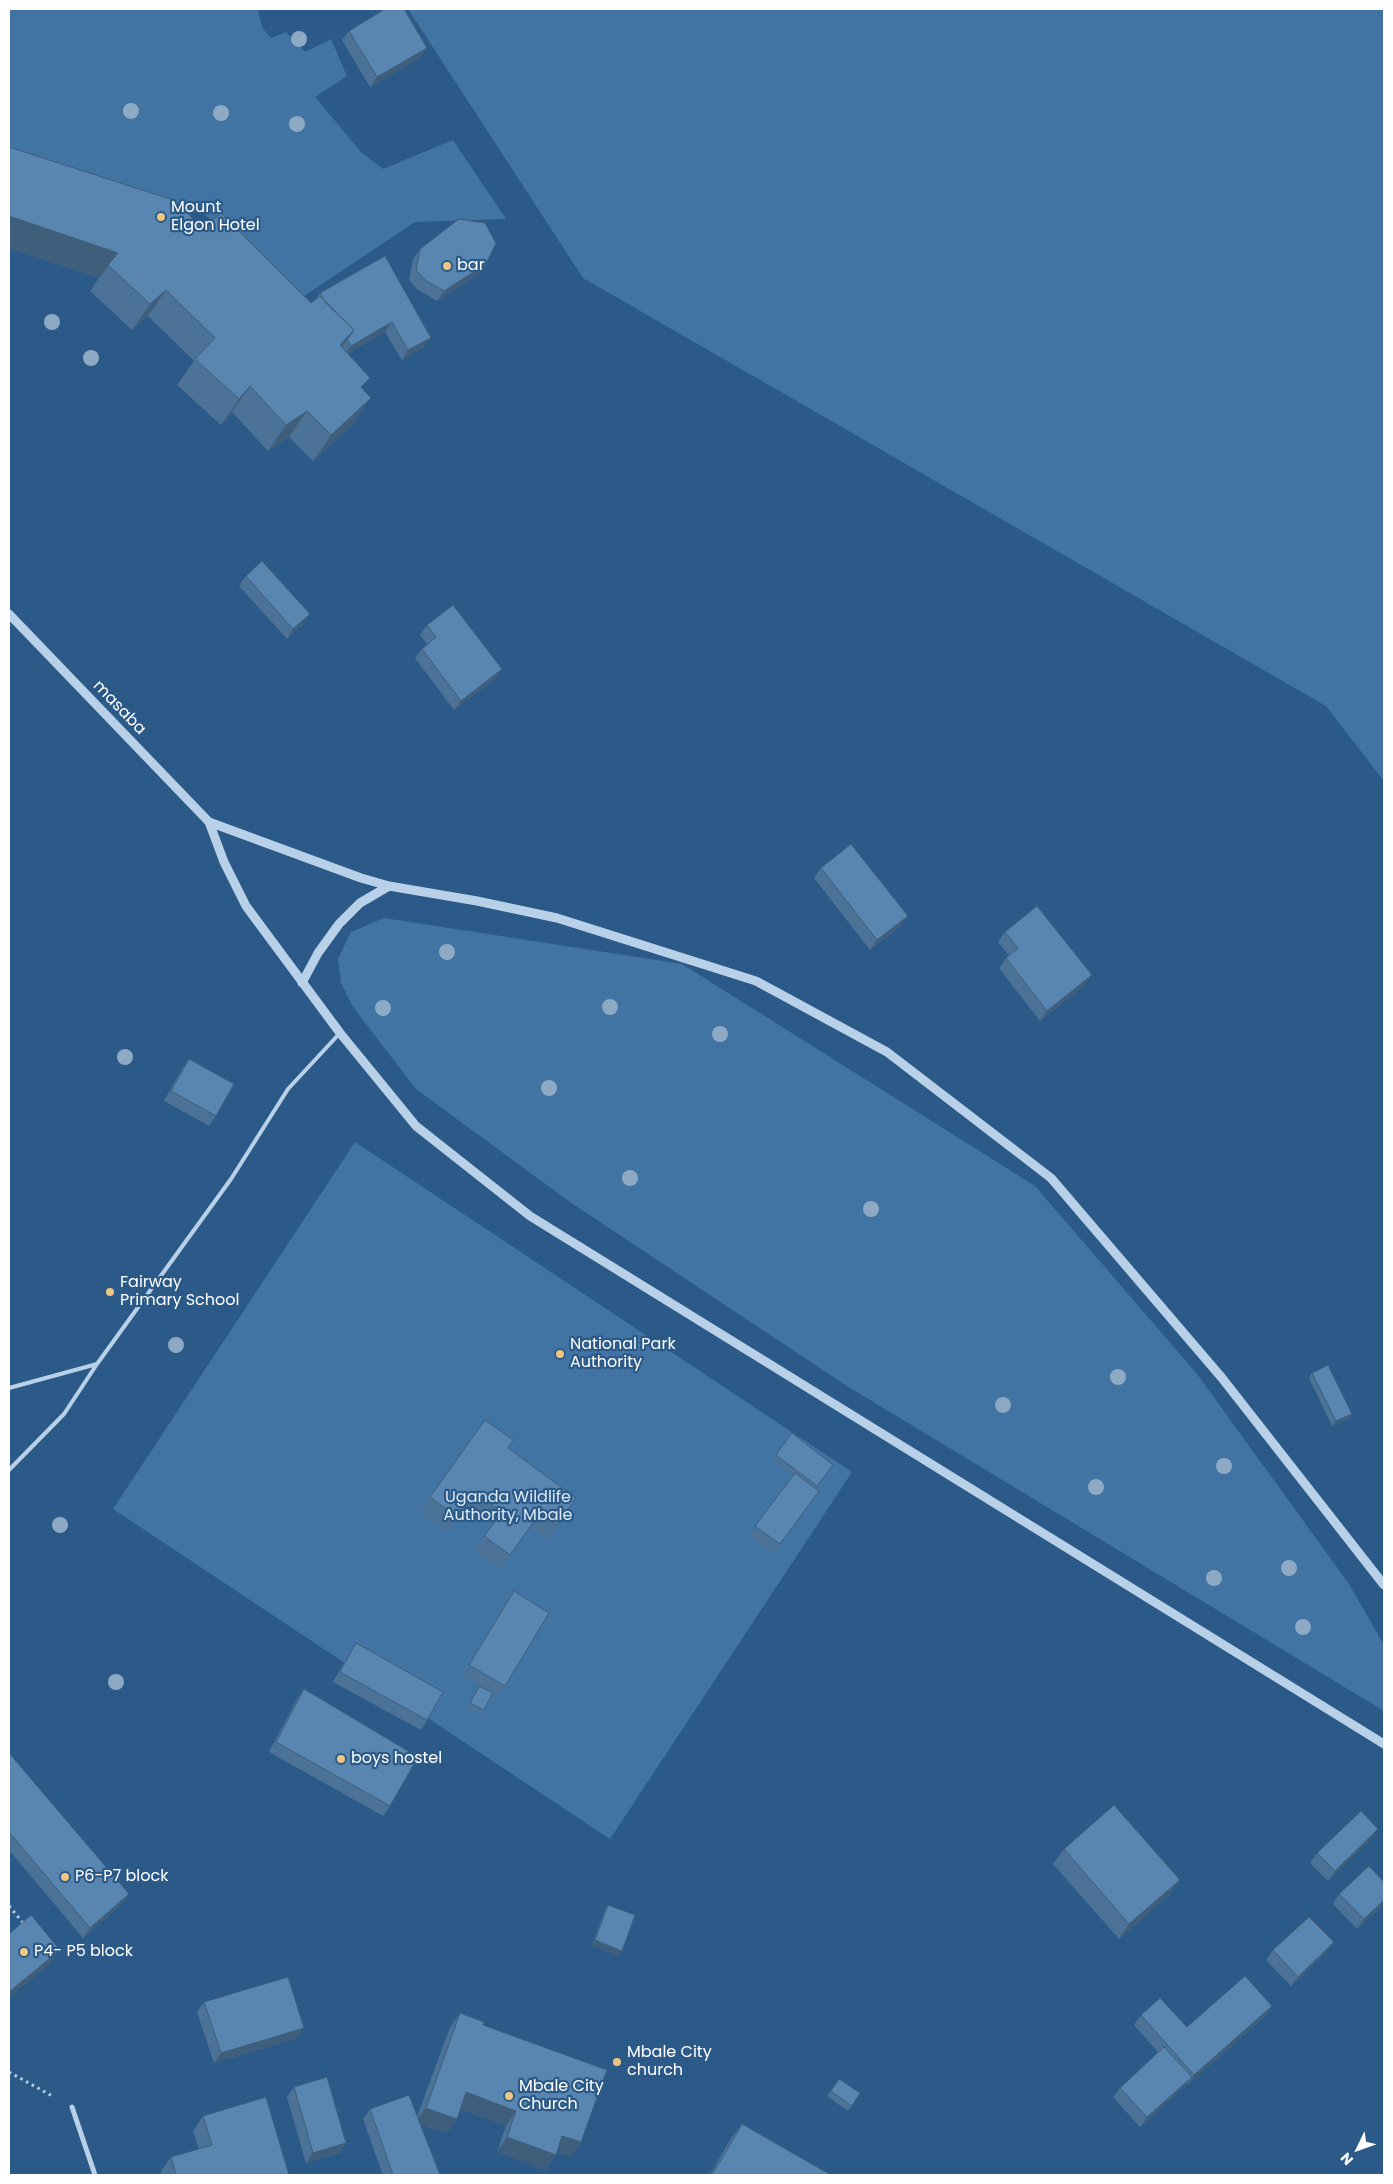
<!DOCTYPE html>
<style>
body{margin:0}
#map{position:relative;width:1393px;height:2184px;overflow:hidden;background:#2c5a88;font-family:Poppins,sans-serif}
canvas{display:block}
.frame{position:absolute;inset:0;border:10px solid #fff;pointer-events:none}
.north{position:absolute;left:1333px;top:2124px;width:50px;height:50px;-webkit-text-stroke:4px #2c5a88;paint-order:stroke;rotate:228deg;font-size:14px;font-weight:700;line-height:20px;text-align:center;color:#fff}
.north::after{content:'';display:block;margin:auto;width:18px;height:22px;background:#fff;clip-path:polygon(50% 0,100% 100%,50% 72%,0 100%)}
</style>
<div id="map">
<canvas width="1393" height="2184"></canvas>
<div class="frame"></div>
<div class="north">N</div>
</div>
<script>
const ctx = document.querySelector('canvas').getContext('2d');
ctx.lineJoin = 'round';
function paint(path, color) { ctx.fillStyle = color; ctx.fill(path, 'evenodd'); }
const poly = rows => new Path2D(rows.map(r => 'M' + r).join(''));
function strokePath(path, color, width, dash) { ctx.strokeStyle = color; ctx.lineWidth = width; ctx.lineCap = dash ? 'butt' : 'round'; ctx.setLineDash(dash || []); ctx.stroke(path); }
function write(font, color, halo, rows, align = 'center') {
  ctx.font = font + ' Poppins,sans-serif'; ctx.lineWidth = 4.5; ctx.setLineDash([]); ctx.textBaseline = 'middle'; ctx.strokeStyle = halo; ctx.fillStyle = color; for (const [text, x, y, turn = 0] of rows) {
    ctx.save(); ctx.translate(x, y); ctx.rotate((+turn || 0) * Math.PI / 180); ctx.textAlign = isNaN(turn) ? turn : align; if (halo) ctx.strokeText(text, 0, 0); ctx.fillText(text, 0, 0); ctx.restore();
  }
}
const green = poly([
 [9,9,257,9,263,29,271,38,286,32,305,52,331,39,347,76,315,97,361,152,383,169,453,140,506,219,415,222,298,300,199,209,176,226,9,158],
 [408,9,1384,9,1384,781,1326,706,583,278],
 [384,918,682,964,1035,1186,1197,1374,1349,1584,1384,1645,1384,1711,847,1386,570,1202,416,1089,353,1007,341,983,338,959,351,932],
 [355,1142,852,1472,610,1839,113,1509]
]);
const path = poly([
 [9,1906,24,1924],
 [9,2072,54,2097]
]);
const service = poly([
 [9,1388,97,1364],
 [9,1470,64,1414,97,1364,231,1179,288,1089,340,1033]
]);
const minor = poly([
 [72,2107,95,2175]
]);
const tertiary = poly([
 [9,614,209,822,224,862,246,906,340,1033,416,1126,530,1216,1384,1744],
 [209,822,361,878,389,886,477,901,557,918,756,981,887,1052,1051,1178,1222,1378,1384,1585],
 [302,983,318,953,339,924,360,903,389,886]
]);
const trees = [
 [299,39],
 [131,111],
 [221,113],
 [297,124],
 [52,322],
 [91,358],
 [447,952],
 [610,1007],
 [383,1008],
 [720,1034],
 [125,1057],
 [549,1088],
 [630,1178],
 [871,1209],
 [176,1345],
 [1118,1377],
 [1003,1405],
 [1224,1466],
 [1096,1487],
 [60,1525],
 [1289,1568],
 [1214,1578],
 [1303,1627],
 [116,1682]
];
const wall = poly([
 [349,31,420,58,370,87,342,40],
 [9,147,204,229,311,303,316,299,320,293,385,256,424,347,402,360,385,332,348,353,362,388,353,424,313,461,289,437,268,451,232,412,221,425,177,385,194,361,148,316,132,330,90,291,99,278,9,248],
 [420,249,486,264,479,274,437,301,418,290,409,280,413,259],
 [246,576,303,624,287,639,239,586],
 [427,625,502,669,495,679,454,710,415,658,422,649,427,644,420,635],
 [821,868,901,926,870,950,814,878],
 [1005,932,1085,985,1040,1021,999,968,1006,958,1009,955,998,942],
 [189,1059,216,1116,209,1126,164,1101,182,1069],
 [1312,1373,1352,1414,1348,1419,1332,1426,1309,1378],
 [485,1420,508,1448,576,1498,547,1539,530,1527,500,1569,474,1551,491,1526,466,1508,448,1532,420,1512],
 [792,1433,833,1465,816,1489,812,1501,773,1554,749,1536,794,1476,772,1460],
 [514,1591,505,1686,498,1696,492,1693,484,1710,481,1715,467,1708,475,1691,479,1686,491,1692,462,1675,507,1601],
 [356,1643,427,1720,421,1730,333,1682,349,1653],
 [304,1689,390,1806,383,1816,269,1752,297,1699],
 [9,1753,129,1894,122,1904,83,1938,9,1850],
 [1371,1839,1328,1881,1310,1863,1317,1853],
 [1064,1849,1170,1894,1119,1939,1053,1864],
 [1339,1894,1384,1904,1357,1929,1333,1904],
 [608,1905,619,1956,592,1945,605,1910],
 [1273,1950,1327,1952,1291,1986,1266,1960],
 [204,2002,297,2038,214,2063,197,2012],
 [1272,2006,1265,2016,1187,2085,1187,2084,1185,2086,1140,2127,1113,2097,1120,2088,1158,2052,1134,2025,1141,2015,1187,2027],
 [460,2013,483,2025,581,2142,571,2157,557,2152,546,2170,497,2152,506,2126,461,2109,457,2119,447,2133,420,2124,440,2175,383,2175,363,2119,370,2109,417,2117,450,2027],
 [839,2079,860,2093,848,2111,827,2096],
 [294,2087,346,2143,339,2153,306,2163,287,2097],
 [203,2116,289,2175,162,2175,161,2171,171,2157,199,2149,193,2131],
 [742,2124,831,2175,710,2175,731,2138]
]);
const shadedWall = poly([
 [427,48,420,58,370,87,377,77],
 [9,216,118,253,99,278,9,248],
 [486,264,479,274,437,301,444,291],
 [166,290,148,316,132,330,150,304],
 [392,322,385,332,344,355,351,346],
 [354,330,336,356,340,345],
 [431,338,424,347,402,360,408,350],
 [250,386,232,412,221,425,239,399],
 [371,398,353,424,313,461,331,435],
 [307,411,289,437,268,451,286,425],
 [310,614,303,624,287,639,293,629],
 [502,669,495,679,454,710,461,701],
 [908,916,901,926,870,950,877,940],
 [1092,975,1085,985,1040,1021,1047,1011],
 [1352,1414,1348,1419,1332,1426,1336,1421],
 [1378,1829,1371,1839,1328,1881,1335,1871],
 [1180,1880,1170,1894,1119,1939,1129,1924],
 [129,1894,122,1904,83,1938,90,1928],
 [1384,1900,1384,1904,1357,1929,1364,1919],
 [595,1940,622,1951,619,1956,592,1945],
 [1334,1942,1327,1952,1291,1986,1298,1977],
 [60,1950,49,1965,9,1998,9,1992],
 [1272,2006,1265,2016,1187,2085,1194,2075],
 [304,2028,297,2038,214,2063,221,2053],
 [1192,2077,1185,2086,1140,2127,1147,2117],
 [466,2092,516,2111,506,2126,456,2107],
 [426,2108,457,2119,447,2133,415,2122],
 [562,2136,581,2142,571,2157,552,2150],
 [507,2137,556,2155,546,2170,497,2152],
 [346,2143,339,2153,306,2163,313,2153]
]);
const building = poly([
 [385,9,404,9,427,48,377,77,349,31,385,9],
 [9,147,173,200,204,229,221,213,311,303,320,296,354,330,340,345,370,378,361,387,371,398,331,435,307,411,286,425,250,386,239,399,195,359,215,338,166,290,150,304,108,265,118,253,9,216,9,147],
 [459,219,485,223,496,243,486,264,444,291,425,280,416,270,420,249,459,219],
 [385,256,431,338,408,350,392,322,351,346,347,340,354,330,325,302,320,293,385,256],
 [262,561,310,614,293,629,246,576,262,561],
 [453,605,502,669,461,701,422,649,436,637,427,625,453,605],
 [851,844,908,916,877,940,821,868,851,844],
 [1037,906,1092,975,1047,1011,1006,958,1018,948,1005,932,1037,906],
 [189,1059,234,1084,216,1116,171,1091,189,1059],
 [1328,1365,1352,1414,1336,1421,1312,1373,1328,1365],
 [485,1420,513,1440,508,1448,576,1498,557,1525,540,1513,510,1555,484,1536,502,1512,476,1493,458,1518,430,1497,485,1420],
 [792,1433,833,1465,817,1486,776,1455,792,1433],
 [795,1473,819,1491,780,1544,755,1526,795,1473],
 [514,1591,549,1613,505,1686,469,1665,514,1591],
 [356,1643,443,1692,427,1720,340,1672,356,1643],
 [479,1686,493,1693,484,1710,470,1703,479,1686],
 [304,1689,418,1757,390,1806,276,1742,304,1689],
 [9,1753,129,1894,90,1928,9,1832,9,1753],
 [1114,1805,1180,1880,1129,1924,1064,1849,1114,1805],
 [1361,1811,1378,1829,1335,1871,1317,1853,1361,1811],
 [1369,1866,1384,1882,1384,1900,1364,1919,1339,1894,1369,1866],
 [608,1905,635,1915,622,1951,595,1940,608,1905],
 [31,1915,60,1950,9,1992,9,1934,31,1915],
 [1309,1917,1334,1942,1298,1977,1273,1950,1309,1917],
 [1245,1976,1272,2006,1194,2075,1141,2015,1160,1998,1187,2027,1245,1976],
 [288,1977,304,2028,221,2053,204,2002,288,1977],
 [460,2013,484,2022,483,2025,607,2070,581,2142,562,2136,556,2155,507,2137,516,2111,466,2092,457,2119,426,2108,460,2013],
 [1164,2047,1192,2077,1147,2117,1120,2088,1164,2047],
 [327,2077,346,2143,313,2153,294,2087,327,2077],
 [839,2079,860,2093,852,2106,831,2091,839,2079],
 [409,2095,440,2175,393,2175,370,2109,409,2095],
 [266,2097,289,2175,176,2175,171,2157,212,2145,203,2116,266,2097],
 [742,2124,831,2175,712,2175,742,2124]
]);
const markers = [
 [161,217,5,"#edc781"],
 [447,266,5,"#edc781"],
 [110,1292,5,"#edc781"],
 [560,1354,5,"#edc781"],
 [341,1759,5,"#edc781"],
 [65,1877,5,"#edc781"],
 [24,1952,5,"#edc781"],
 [617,2062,5,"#edc781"],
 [509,2096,5,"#edc781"]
];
const poiNames = [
 ["Mount",171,208],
 ["Elgon Hotel",171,226],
 ["bar",457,266],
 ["Fairway",120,1283],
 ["Primary School",120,1301],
 ["National Park",570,1345],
 ["Authority",570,1363],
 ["boys hostel",351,1759],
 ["P6-P7 block",75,1877],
 ["P4- P5 block",34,1952],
 ["Mbale City",627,2053],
 ["church",627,2071],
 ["Mbale City",519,2087],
 ["Church",519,2105]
];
const streetNames = [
 ["masaba",119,708,46]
];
const parkNames = [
 ["Uganda Wildlife",508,1498],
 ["Authority, Mbale",508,1516]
];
paint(green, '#4174a3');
strokePath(path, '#b9d1e8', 3, [2.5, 4]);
strokePath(service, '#b9d1e8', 4);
strokePath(minor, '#b9d1e8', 5);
strokePath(tertiary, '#b9d1e8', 9);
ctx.fillStyle = '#8da9c4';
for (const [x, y] of trees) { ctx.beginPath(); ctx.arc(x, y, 8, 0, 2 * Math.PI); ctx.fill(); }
paint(wall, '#4c7397');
paint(shadedWall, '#3e5e7b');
paint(building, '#5886b0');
strokePath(building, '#3e5e7b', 1);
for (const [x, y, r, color] of markers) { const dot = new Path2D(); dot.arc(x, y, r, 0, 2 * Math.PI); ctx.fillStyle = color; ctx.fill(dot); strokePath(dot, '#2c5a88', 2); }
write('16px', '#fff', '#2c5a88', poiNames, 'left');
write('16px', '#fff', '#2c5a88', streetNames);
write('16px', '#dceaf6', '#2c5a88', parkNames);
</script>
